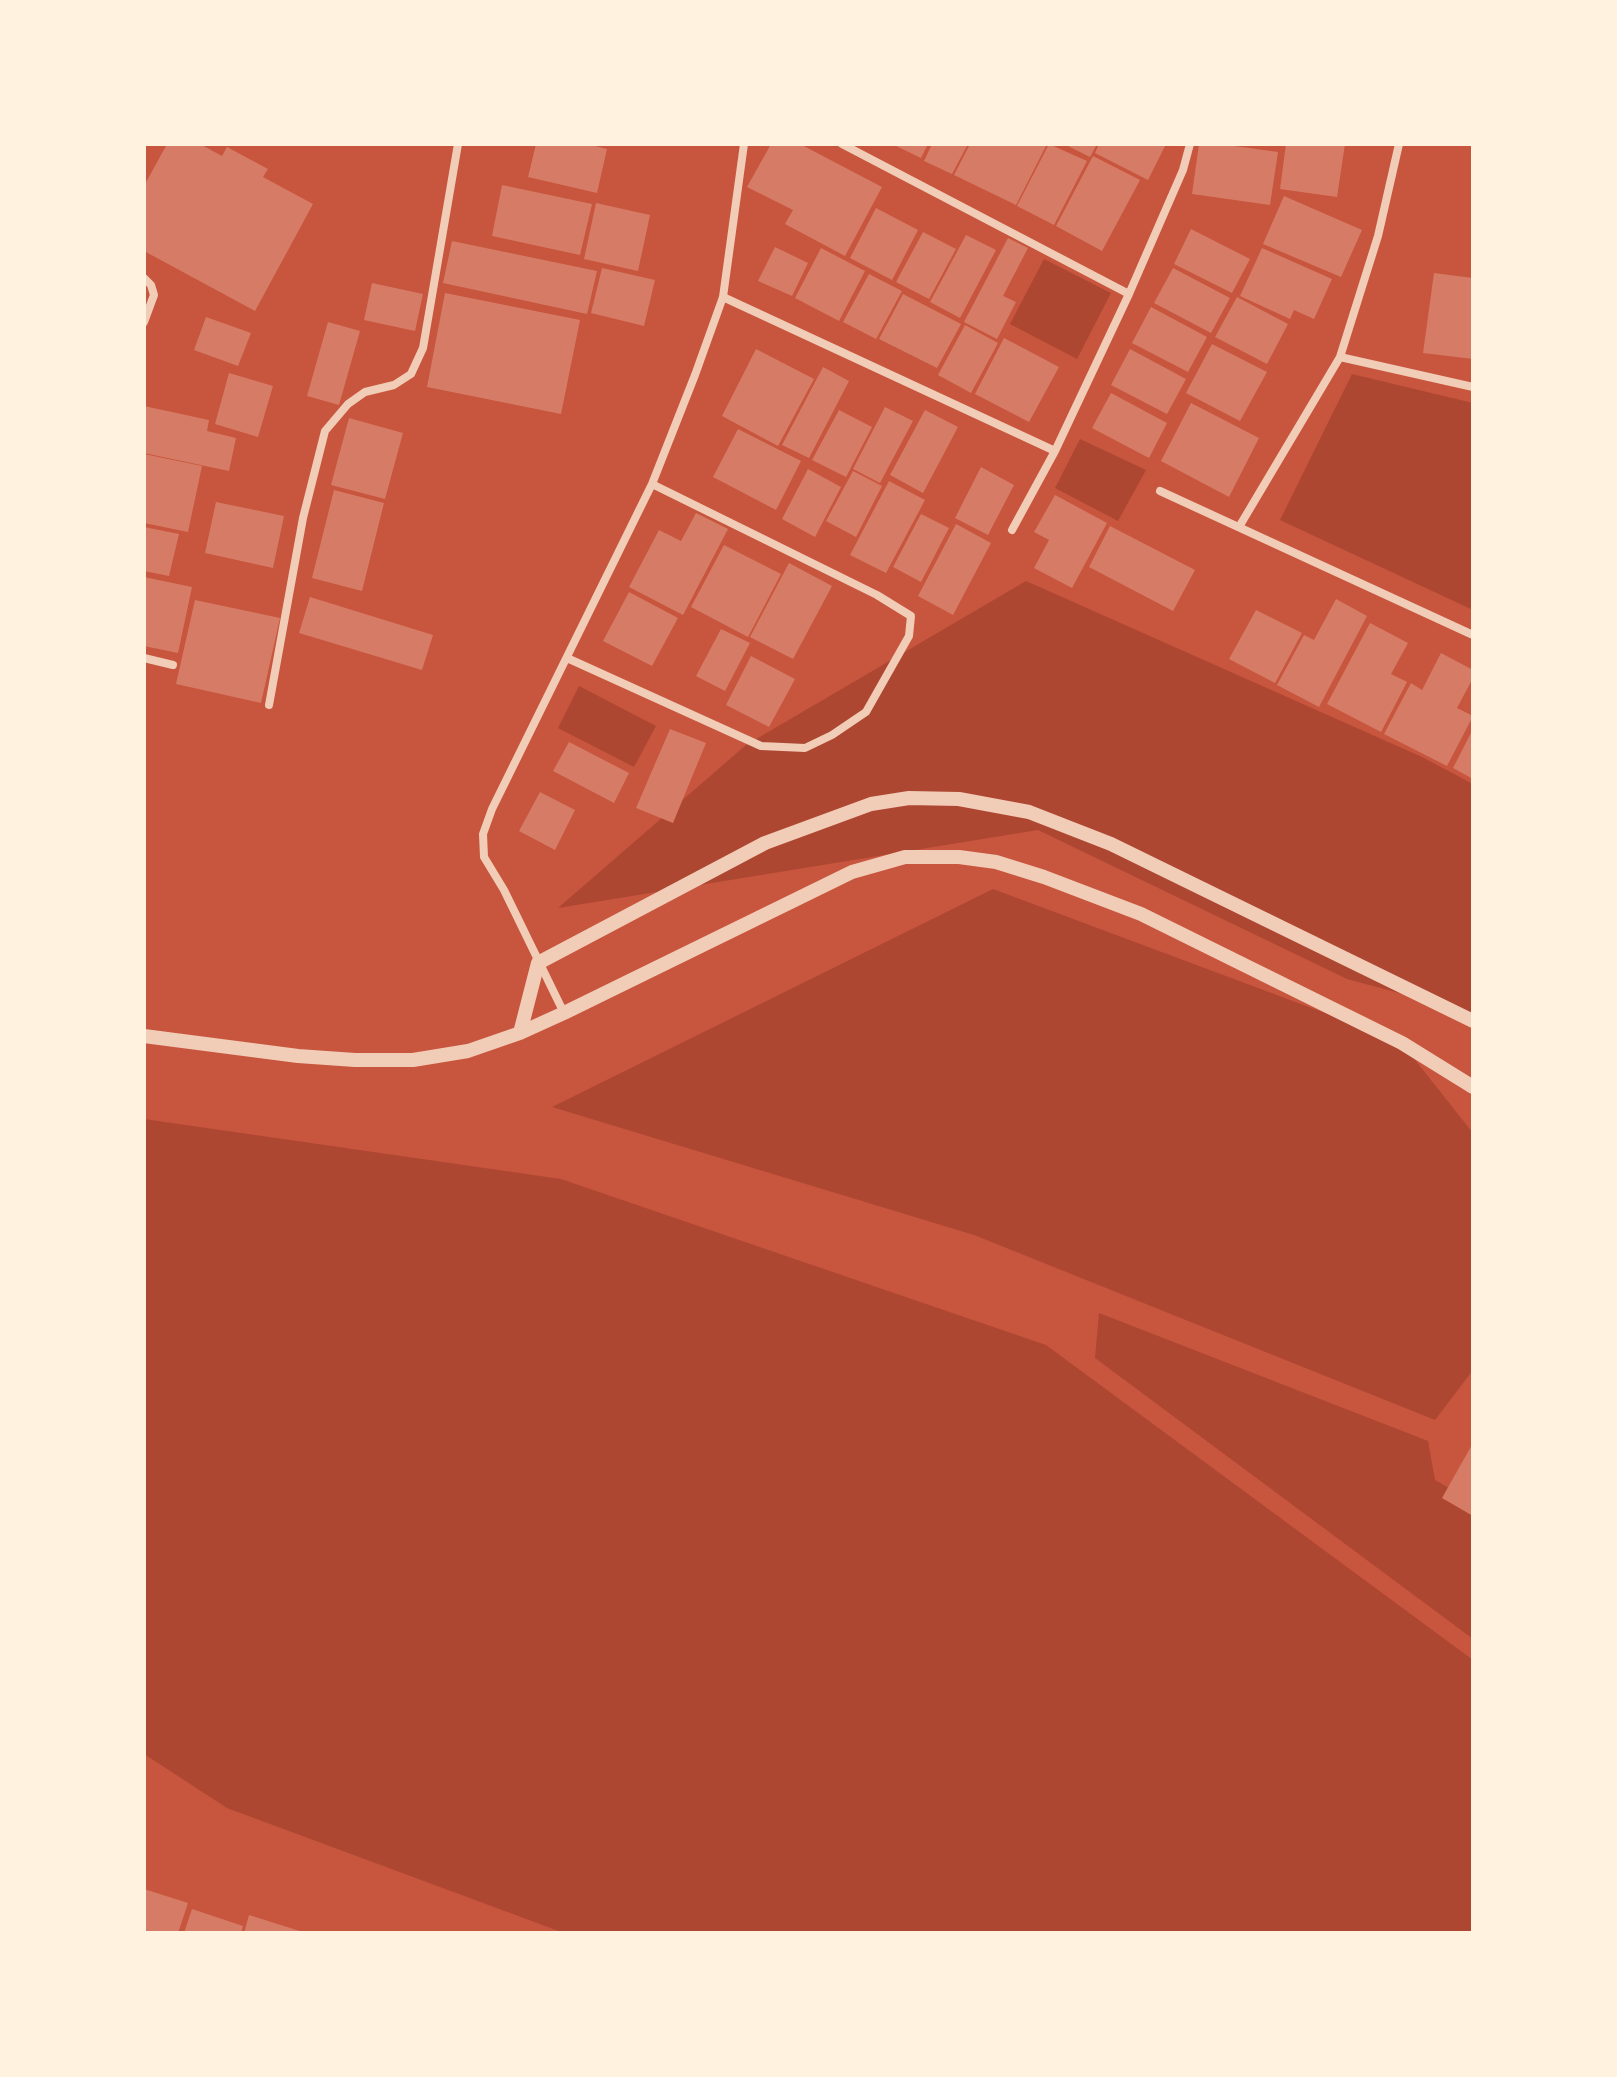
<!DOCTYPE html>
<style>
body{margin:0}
#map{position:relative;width:1617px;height:2077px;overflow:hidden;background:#c8553d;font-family:Poppins,sans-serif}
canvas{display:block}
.frame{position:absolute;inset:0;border:146px solid #fff3e0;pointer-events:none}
</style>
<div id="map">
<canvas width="1617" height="2077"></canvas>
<div class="frame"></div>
</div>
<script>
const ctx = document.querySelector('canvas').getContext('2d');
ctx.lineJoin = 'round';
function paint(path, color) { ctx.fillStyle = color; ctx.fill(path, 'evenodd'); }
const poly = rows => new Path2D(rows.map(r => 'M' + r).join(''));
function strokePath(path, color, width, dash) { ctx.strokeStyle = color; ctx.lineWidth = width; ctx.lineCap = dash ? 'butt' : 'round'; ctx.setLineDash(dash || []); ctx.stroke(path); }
const green = poly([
 [1044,259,1111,293,1077,359,1010,324],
 [1352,374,1473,403,1473,610,1280,520],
 [1080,439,1146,470,1118,521,1055,488],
 [1026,581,1422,757,1473,784,1473,1013,1347,979,1038,830,558,908,746,745],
 [579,686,656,726,634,767,558,728],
 [993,889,1400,1041,1473,1133,1473,1370,1435,1420,974,1235,552,1107],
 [144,1119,561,1179,1046,1345,1473,1660,1473,1933,564,1933,227,1808,144,1754],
 [1099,1313,1428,1441,1435,1480,1473,1502,1473,1639,1095,1358]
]);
const building = poly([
 [167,144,200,144,222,156,227,147,268,169,263,177,313,204,255,311,144,251,144,186],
 [536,144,587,144,607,149,597,193,528,177],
 [771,144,800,144,882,187,845,256,785,224,793,210,747,187],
 [892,144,928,144,921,158],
 [932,144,968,144,952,174,924,161],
 [970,144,1047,144,1016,205,954,175],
 [1049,144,1087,161,1054,225,1017,206],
 [1064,144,1097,144,1090,157],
 [1099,144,1166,144,1148,180,1095,153],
 [1199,144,1220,144,1278,152,1270,205,1192,194],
 [1286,144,1345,144,1337,197,1280,189],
 [1093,156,1140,180,1102,251,1056,226],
 [502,185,592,204,580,255,492,236],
 [1284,196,1362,230,1341,277,1263,244],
 [596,203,650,215,638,271,584,259],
 [876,208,918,230,892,280,850,258],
 [1191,229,1250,259,1232,293,1174,264],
 [923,232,956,249,929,299,896,282],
 [966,235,996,250,960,318,930,302],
 [1008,238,1028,248,1003,296,1016,302,997,339,964,322],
 [452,241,597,271,587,314,443,283],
 [775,247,808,263,792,296,758,281],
 [821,248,865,271,839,321,795,298],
 [1262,248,1332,279,1314,319,1294,310,1290,319,1240,296],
 [602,268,655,280,644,326,591,313],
 [1173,268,1230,298,1211,333,1154,303],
 [1434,273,1473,278,1473,359,1423,353],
 [869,274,902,291,876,339,843,322],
 [372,283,423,294,415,331,364,320],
 [445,293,580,320,561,414,427,387],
 [903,294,961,324,937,368,879,339],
 [1237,297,1288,324,1267,364,1215,337],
 [1151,307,1207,337,1188,372,1132,343],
 [206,317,251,333,238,366,194,350],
 [328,322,360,331,339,405,307,396],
 [965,325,998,343,971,393,938,375],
 [1004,338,1059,367,1029,422,975,394],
 [1212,344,1267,372,1240,421,1186,393],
 [756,349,814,379,778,446,722,416],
 [1130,349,1186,379,1167,414,1111,385],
 [823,367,849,381,809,458,782,445],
 [229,373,273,386,258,437,215,424],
 [1111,393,1167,423,1149,458,1092,428],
 [1191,403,1259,438,1229,497,1161,461],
 [144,406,209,420,207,431,236,438,229,471,144,453],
 [885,407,913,421,880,483,853,469],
 [839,410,872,427,846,477,812,460],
 [925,410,958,427,923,493,890,475],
 [349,418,403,433,385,499,331,485],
 [738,429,801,461,776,510,713,477],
 [144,454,202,466,188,532,144,523],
 [981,467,1014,485,988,535,955,518],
 [808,469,841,487,815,537,782,519],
 [853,471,882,486,856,537,826,521],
 [889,481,925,500,886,573,850,555],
 [334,490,384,503,362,591,312,578],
 [1055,495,1107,523,1072,588,1034,568,1049,540,1034,532],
 [216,502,284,516,273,568,205,553],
 [696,513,728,529,683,615,629,587,659,530,681,541],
 [921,514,949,528,921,582,893,567],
 [956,524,991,543,953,615,918,596],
 [1110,526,1195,570,1173,611,1089,567],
 [144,527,179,534,169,576,144,571],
 [724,545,781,574,748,637,691,607],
 [789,563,832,586,793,659,750,637],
 [144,577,192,587,178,653,144,646],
 [629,592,678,618,652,666,603,641],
 [310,597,433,635,422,670,299,633],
 [1336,599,1367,616,1319,707,1277,685,1304,635,1314,640],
 [195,600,280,618,261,703,176,684],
 [1256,610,1302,633,1275,683,1229,659],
 [1370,623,1408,643,1391,674,1407,682,1381,732,1327,704],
 [721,629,750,643,725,691,696,676],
 [1441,653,1473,670,1473,678,1457,708,1473,716,1447,766,1384,734,1411,683,1422,690],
 [751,656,795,679,769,727,726,705],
 [670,729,706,743,673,823,636,808],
 [1473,729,1473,779,1453,768],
 [569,742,629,773,614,803,553,771],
 [540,792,575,810,555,850,519,831],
 [1473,1443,1473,1516,1442,1498],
 [144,1889,188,1903,178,1933,144,1933],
 [192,1909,243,1926,241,1933,184,1933],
 [249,1915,303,1932,302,1933,244,1933]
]);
const minor = poly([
 [842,144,1129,294],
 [144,278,151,285,154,295,144,322],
 [723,297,1055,451],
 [1340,357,1473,387],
 [1160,491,1473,635],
 [1239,527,1340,357,1378,236,1399,144],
 [1012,530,1055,451,1129,294,1183,170,1190,144],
 [144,658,173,665],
 [567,658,761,746,805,748,832,735,866,712,909,636,911,616,877,595,652,484],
 [269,705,303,518,325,431,348,404,365,392,394,385,411,374,423,348,458,144],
 [564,1013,504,890,484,857,483,834,492,809,652,484,695,375,723,297,744,144]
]);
const tertiary = poly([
 [520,1033,538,963,765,843,871,804,909,798,959,799,1029,812,1111,844,1473,1021],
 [144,1036,298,1056,355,1060,413,1060,468,1051,520,1033,564,1013,852,872,905,857,959,857,996,862,1044,877,1141,914,1402,1043,1473,1087]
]);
paint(green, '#ae4732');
paint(building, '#d67c66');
strokePath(minor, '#f1ccb7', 8);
strokePath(tertiary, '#f1ccb7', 14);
</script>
